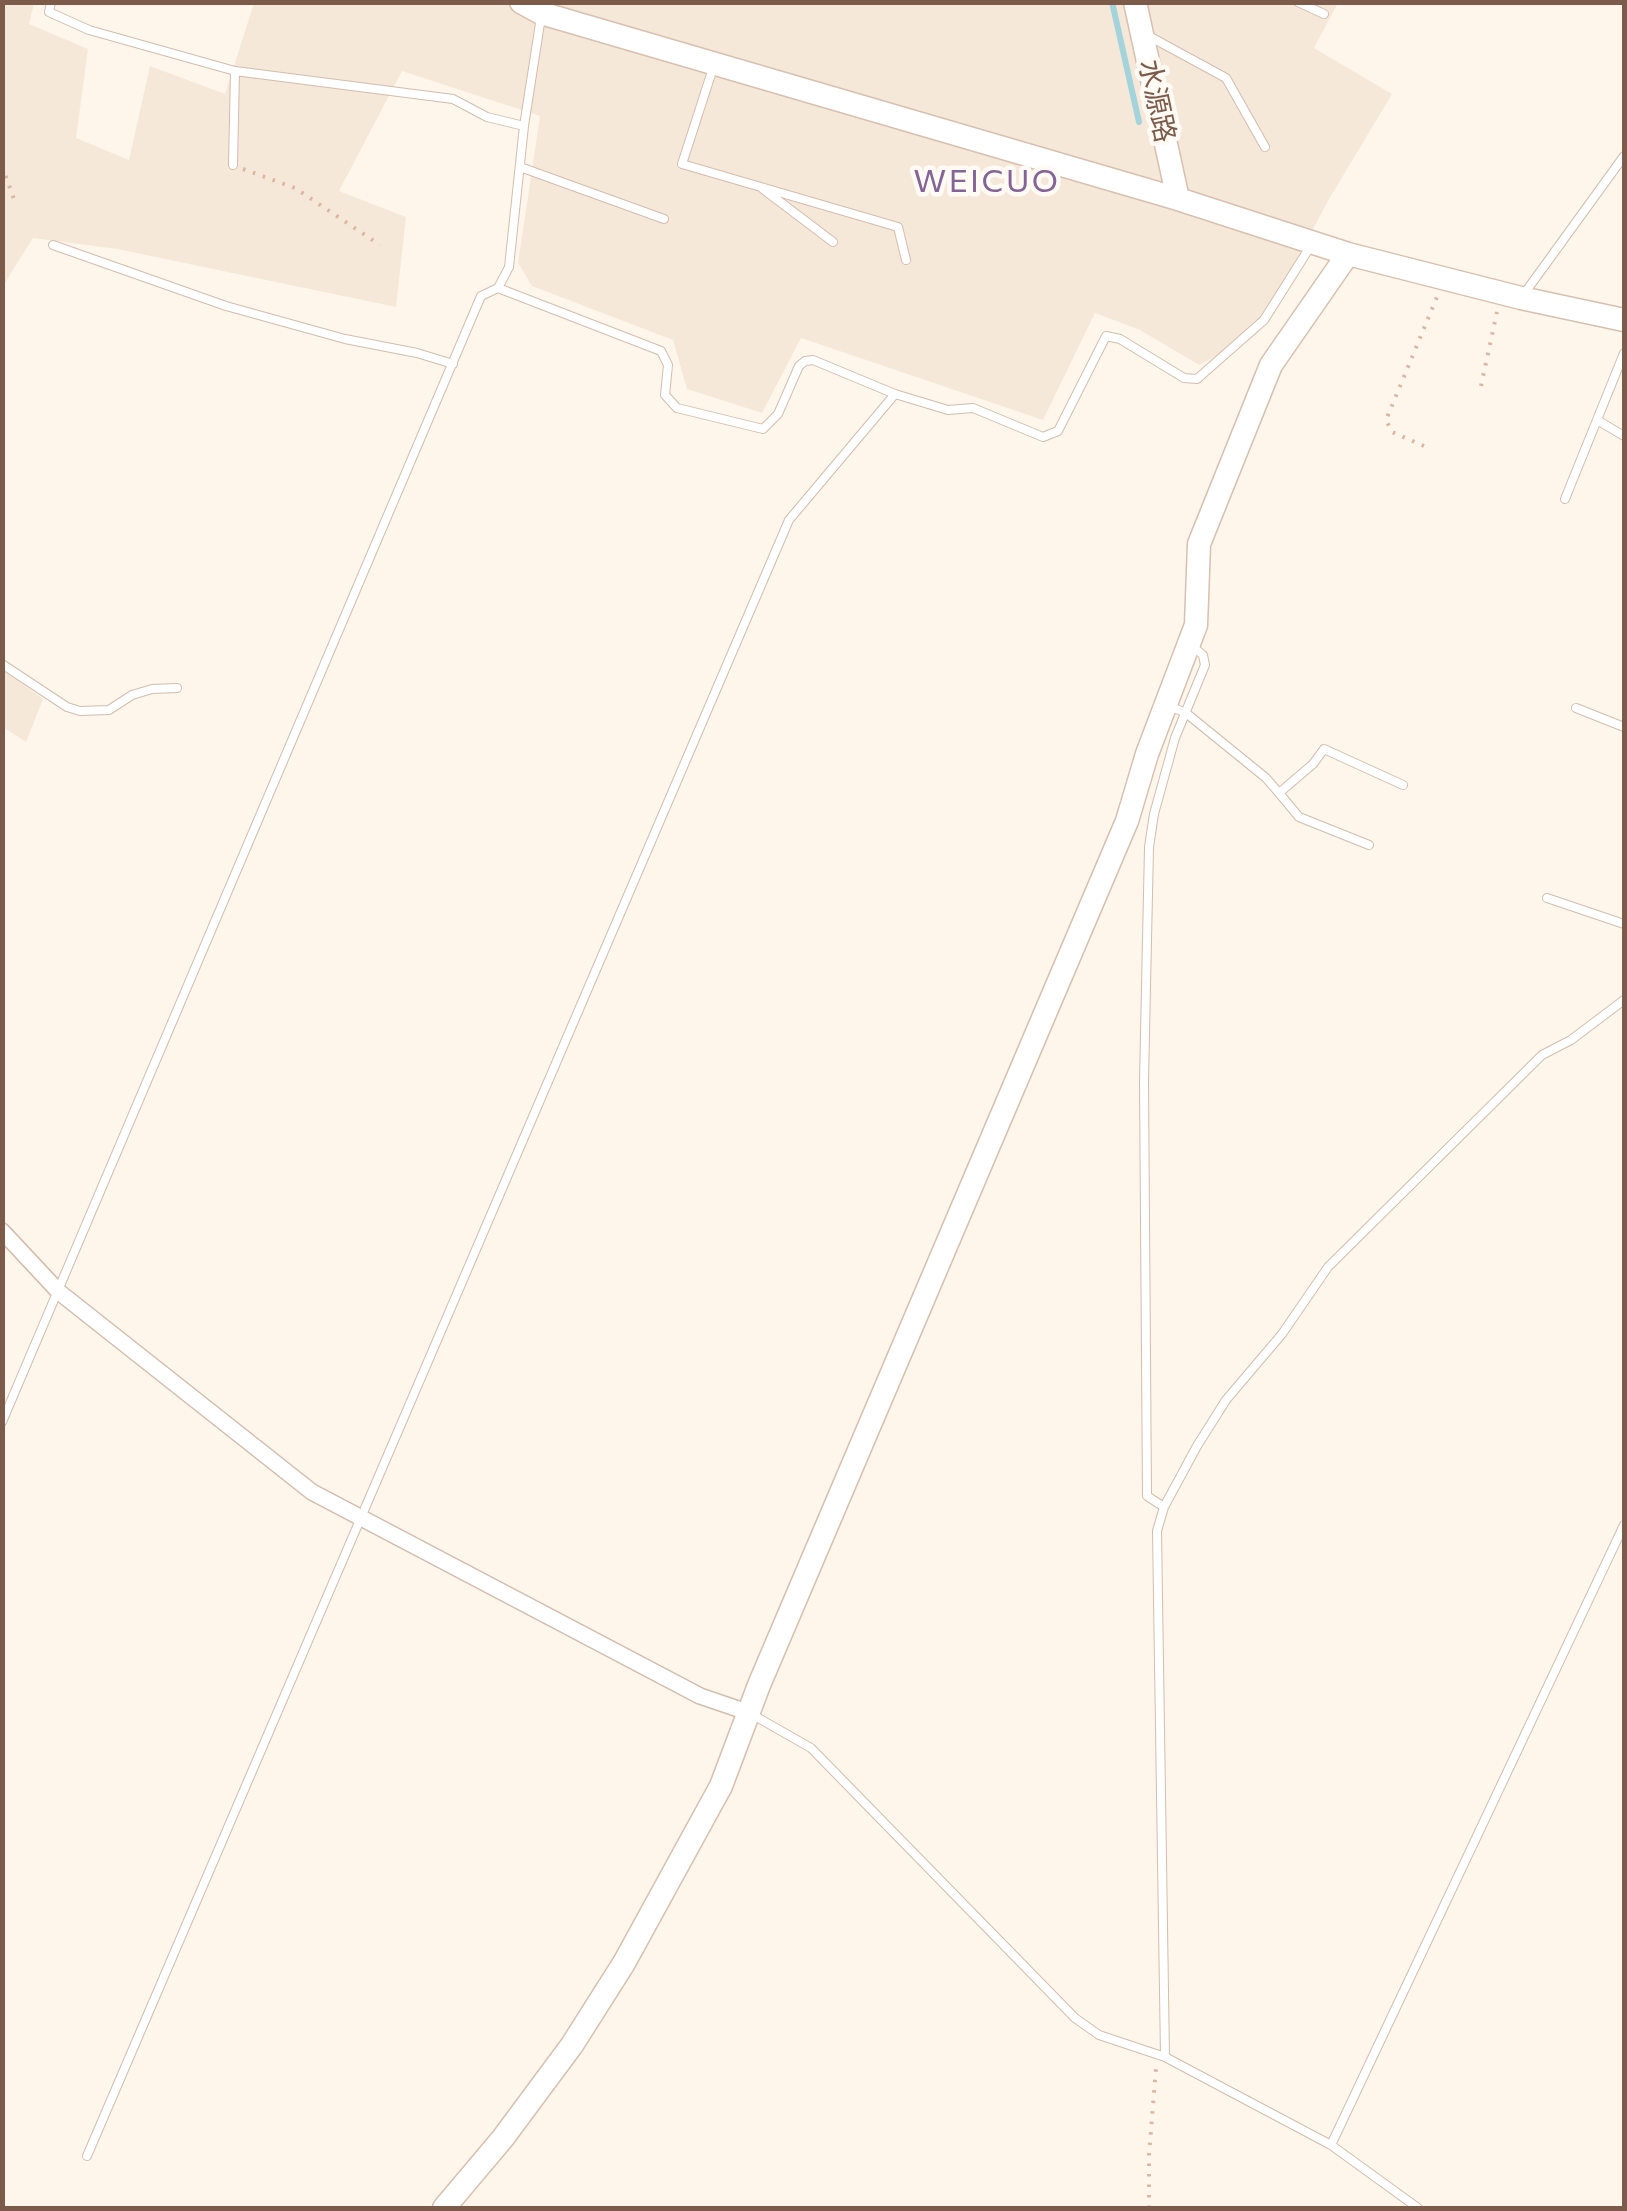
<!DOCTYPE html>
<meta charset="utf-8">
<style>
body{margin:0}
#map{position:relative;width:1627px;height:2211px;overflow:hidden;background:#fef6eb;font-family:Commissioner,sans-serif}
canvas{display:block}
.frame{position:absolute;inset:0;border:5px solid #7c5b4b;pointer-events:none}
</style>
<div id="map">
<canvas width="1627" height="2211"></canvas>
<div class="frame"></div>
</div>
<script>
const ctx = document.querySelector('canvas').getContext('2d');
ctx.lineJoin = 'round';
function paint(path, color) { ctx.fillStyle = color; ctx.fill(path, 'evenodd'); }
const poly = rows => new Path2D(rows.map(r => 'M' + r).join(''));
function strokePath(path, color, width, dash) { ctx.strokeStyle = color; ctx.lineWidth = width; ctx.lineCap = dash ? 'butt' : 'round'; ctx.setLineDash(dash || []); ctx.stroke(path); }
function write(font, color, halo, rows, align = 'center') {
  ctx.font = font + ' Commissioner,"Noto Sans TC",sans-serif'; ctx.lineWidth = 9; ctx.setLineDash([]); ctx.textBaseline = 'middle'; ctx.strokeStyle = halo; ctx.fillStyle = color; for (const [text, x, y, turn = 0] of rows) {
    ctx.save(); ctx.translate(x, y); ctx.rotate((+turn || 0) * Math.PI / 180); ctx.textAlign = isNaN(turn) ? turn : align; if (halo) ctx.strokeText(text, 0, 0); ctx.fillText(text, 0, 0); ctx.restore();
  }
}
const residential = poly([
 [3,3,34,3,29,24,88,49,76,138,129,160,150,66,225,94,254,3,1338,3,1314,48,1392,94,1328,201,1257,334,1199,365,1140,330,1095,313,1043,420,801,338,762,413,687,389,673,340,532,286,518,263,540,116,402,71,339,191,406,217,396,307,117,249,33,238,3,286],
 [3,670,43,699,26,742,3,727]
]);
const stream = poly([
 [1112,2,1139,122]
]);
const path = poly([
 [2,166,14,199],
 [243,169,295,188,380,245],
 [1481,386,1497,312],
 [1424,446,1392,432,1386,420,1437,297],
 [1149,2208,1149,2155,1156,2068]
]);
const lane = poly([
 [51,2,49,12,89,30,235,71,453,99,487,117,524,126],
 [1298,2,1324,14],
 [1145,34,1226,78,1265,147],
 [713,68,682,164,898,227,906,260],
 [233,165,235,71],
 [520,167,664,219],
 [763,189,833,242],
 [53,245,226,306,345,339,417,353,453,364],
 [498,288,661,351,668,365,665,395,677,408,763,429,778,414,799,366,805,361,813,360,895,394,948,410,973,408,1043,437,1058,431,1106,336,1120,339,1184,378,1197,379,1264,320,1310,247],
 [1524,294,1624,156],
 [1597,420,1624,436],
 [1565,499,1624,353],
 [2,664,67,707,80,711,109,710,132,695,152,689,177,688],
 [1169,706,1186,713,1266,778,1279,793,1313,764,1324,749,1403,785],
 [1576,708,1624,727],
 [1279,793,1299,817,1369,845],
 [1547,898,1624,924],
 [2,1422,481,296,498,288,509,267,524,126,541,17],
 [1164,1507,1147,1496,1144,1081,1149,847,1154,814,1175,738,1205,665,1203,655,1192,646],
 [753,1715,811,1748,1075,2018,1099,2035,1165,2057,1331,2145,1418,2208],
 [1165,2057,1157,1531,1164,1507,1197,1446,1226,1400,1282,1334,1328,1267,1542,1055,1571,1040,1624,1000],
 [1331,2145,1624,1525],
 [87,2156,789,520,895,394]
]);
const street = poly([
 [2,1231,59,1292,312,1492,700,1696,750,1713]
]);
const secondary = poly([
 [521,2,541,13,1178,199,1348,254,1521,298,1624,320],
 [1135,2,1178,199],
 [444,2208,503,2138,572,2045,624,1963,721,1786,759,1685,1127,821,1147,754,1196,625,1199,544,1271,365,1348,254]
]);
const streetNames = [
 ["水源路",1157,101,78]
];
const quarterNames = [
 ["WEICUO",987,181]
];
paint(residential, '#f6e8d9');
strokePath(stream, '#a3d4dc', 6);
strokePath(lane, '#d2bdaf', 10);
strokePath(street, '#d2bdaf', 18);
strokePath(secondary, '#d7c0af', 25);
strokePath(path, '#dbb7a3', 4, [2.5, 8]);
strokePath(lane, '#fff', 8);
strokePath(street, '#fff', 15);
strokePath(secondary, '#fff', 22);
write('28px', '#7c5b4b', '#fffaf3', streetNames);
ctx.letterSpacing = '2.5px';
write('32px', '#846497', '#fffaf3', quarterNames);
ctx.letterSpacing = '0px';
</script>
